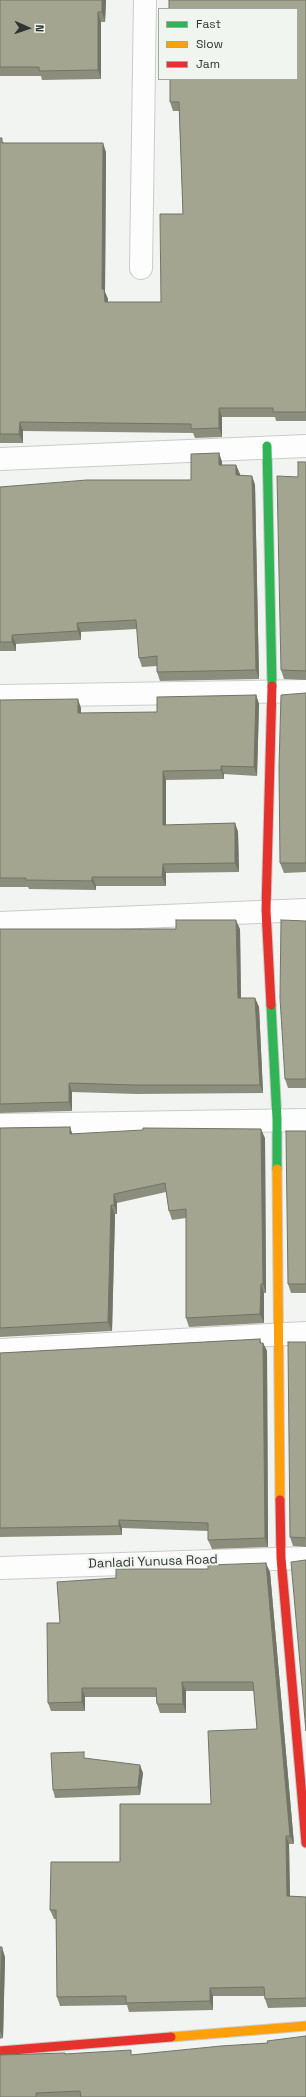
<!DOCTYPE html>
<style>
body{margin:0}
#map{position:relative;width:306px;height:2097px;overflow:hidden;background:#f1f4f0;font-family:"Space Grotesk",sans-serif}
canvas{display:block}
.legend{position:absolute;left:158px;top:8px;width:140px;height:72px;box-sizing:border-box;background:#f0f5ef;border:1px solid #a4a8a3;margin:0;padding:5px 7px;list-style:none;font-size:12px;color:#323432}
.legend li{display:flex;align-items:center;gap:8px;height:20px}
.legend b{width:20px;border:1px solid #a4a8a3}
.north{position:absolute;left:8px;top:8px;width:40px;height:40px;-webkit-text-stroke:3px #f0f5ef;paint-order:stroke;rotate:92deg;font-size:11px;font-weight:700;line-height:16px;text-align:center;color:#323432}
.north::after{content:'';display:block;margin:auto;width:14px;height:18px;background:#323432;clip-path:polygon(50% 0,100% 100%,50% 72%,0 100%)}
</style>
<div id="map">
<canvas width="306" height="2097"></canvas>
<ul class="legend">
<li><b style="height:5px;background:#30b455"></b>Fast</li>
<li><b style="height:5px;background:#ff9f0a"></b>Slow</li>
<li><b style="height:5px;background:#e5322d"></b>Jam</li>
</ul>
<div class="north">N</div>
</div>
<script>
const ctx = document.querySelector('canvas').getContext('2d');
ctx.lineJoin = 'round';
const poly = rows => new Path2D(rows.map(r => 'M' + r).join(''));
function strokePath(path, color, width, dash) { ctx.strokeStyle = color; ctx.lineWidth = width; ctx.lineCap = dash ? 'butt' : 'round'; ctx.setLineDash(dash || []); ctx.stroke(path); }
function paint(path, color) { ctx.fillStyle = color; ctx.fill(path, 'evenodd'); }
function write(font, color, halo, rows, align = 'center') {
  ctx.font = font + ' "Space Grotesk",sans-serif'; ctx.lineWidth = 4; ctx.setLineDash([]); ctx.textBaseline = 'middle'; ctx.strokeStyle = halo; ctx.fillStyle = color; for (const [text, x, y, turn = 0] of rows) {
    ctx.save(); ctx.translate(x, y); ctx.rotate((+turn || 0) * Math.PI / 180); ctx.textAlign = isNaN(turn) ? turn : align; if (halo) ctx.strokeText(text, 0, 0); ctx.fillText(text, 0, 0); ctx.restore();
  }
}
const street = poly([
 [141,268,145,0],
 [0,459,306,446],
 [0,696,306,691],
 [0,923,306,910],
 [0,1125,306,1120],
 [0,1350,306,1333],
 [0,1568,306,1558]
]);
const fast = poly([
 [267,446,272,686],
 [271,1005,277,1119,277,1169]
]);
const slow = poly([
 [277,1169,280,1500],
 [171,2037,306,2026]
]);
const jam = poly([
 [271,1005,266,910,272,686],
 [280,1500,281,1558,306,1843],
 [0,2051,171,2037]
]);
const wall = poly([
 [0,0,106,0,105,22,101,22,101,79,42,80,41,76,0,76],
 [306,0,306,421,276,421,275,417,222,417,222,437,195,438,193,433,23,431,23,443,0,443,0,138,4,143,106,152,105,292,108,299,108,302,161,302,183,214,179,111,173,111,170,102],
 [219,453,222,462,222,465,236,465,240,475,252,476,255,485,259,679,160,681,157,672,157,666,142,667,139,658,137,629,81,632,81,640,16,644,16,651,0,651,0,487,191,480],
 [306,462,306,680,284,679,281,670,298,477],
 [306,693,306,872,284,873,280,863],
 [256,695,259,704,257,776,224,774,224,779,166,780,166,825,235,823,238,832,239,872,166,873,166,886,96,886,96,890,29,889,28,887,0,887,0,700,81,708,81,713,157,712],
 [306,921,306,1088,288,1088,285,1079],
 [0,929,240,929,241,998,255,998,259,1007,263,1093,136,1094,72,1092,72,1111,0,1113],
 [70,1127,72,1134,265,1138,266,1293,264,1293,264,1323,189,1327,186,1318,186,1218,172,1220,169,1211,166,1192,117,1203,117,1214,115,1214,112,1331,0,1337,0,1128],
 [306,1131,306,1293,291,1293,288,1284],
 [260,1339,261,1343,263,1343,267,1351,268,1547,212,1549,208,1540,208,1531,122,1528,122,1535,0,1537,0,1353],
 [306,1342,306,1547,293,1546,290,1537],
 [270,1572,294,1844,289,1844,290,1896,306,1897,306,2007,268,2008,265,1999,265,1996,213,1996,213,2010,129,2012,127,2005,60,2006,57,1997,56,1919,54,1919,50,1910,120,1862,211,1804,257,1729,254,1691,186,1691,186,1713,160,1713,157,1704,156,1697,85,1697,85,1711,51,1711,48,1703,60,1623],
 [143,1773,140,1795,55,1798,53,1790],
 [0,1820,0,1947,5,1957,3,2038,0,2039],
 [268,2043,306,2097,0,2097,65,2053,66,2054,133,2055]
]);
const shadedWall = poly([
 [102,0,106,0,105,22,102,12],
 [98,12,101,22,101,79,98,70],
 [103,143,106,152,105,292,108,299,108,311,105,302,102,289],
 [219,408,222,417,222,437,219,428],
 [20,422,23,431,23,443,19,434],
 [219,453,222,462,222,474,219,465],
 [236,465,240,474,240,484,236,475],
 [252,476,255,485,259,679,256,670],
 [77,623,81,632,81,640,78,631],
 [12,635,16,644,16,651,12,642],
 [256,695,259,704,257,776,254,767],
 [78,699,81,708,81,722,78,713],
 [221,766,224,774,224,779,221,770],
 [163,771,166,780,166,833,163,825],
 [235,823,238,832,239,872,235,863],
 [163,864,166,873,166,886,162,877],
 [92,877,96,886,96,890,92,881],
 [236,920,240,929,241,1007,238,998],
 [255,998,259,1007,263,1093,260,1085],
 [69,1083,72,1092,72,1111,69,1102],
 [70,1127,73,1136,70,1134],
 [261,1129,265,1138,266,1293,263,1284],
 [114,1194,117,1203,117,1214,114,1205],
 [111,1205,115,1214,112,1331,108,1322],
 [261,1284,264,1293,264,1323,260,1314],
 [263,1343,267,1351,268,1547,265,1538],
 [119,1520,122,1528,122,1535,119,1526],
 [266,1563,270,1572,294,1844,290,1836],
 [182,1682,186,1691,186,1713,183,1704],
 [82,1688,85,1697,85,1711,82,1702],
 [140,1765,143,1773,140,1795,138,1787],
 [286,1836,289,1844,290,1905,287,1896],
 [2,1947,5,1957,3,2038,0,2031,0,2005],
 [210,1988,213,1996,213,2010,210,2001]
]);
const building = poly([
 [0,0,102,0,102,12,98,12,98,70,39,71,39,67,0,67,0,0],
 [169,0,306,0,306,412,273,412,273,408,219,408,219,428,191,429,191,424,20,422,19,434,0,434,0,138,2,138,2,143,103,143,102,289,104,289,105,302,161,302,160,214,183,214,179,102,170,102,170,79,297,79,297,9,169,9,169,0],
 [219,453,219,465,236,465,236,475,252,476,256,670,157,672,157,656,139,658,136,620,77,623,78,631,12,635,12,642,0,642,0,487,87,480,191,480,191,454,219,453],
 [298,462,306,462,306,671,281,670,277,476,298,477,298,462],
 [306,693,306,863,280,863,279,767,281,695,306,693],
 [256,695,254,767,221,766,221,770,163,771,163,825,235,823,235,863,163,864,162,877,92,877,92,881,25,880,26,878,0,878,0,700,78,699,78,713,157,712,157,697,256,695],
 [176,920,236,920,238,998,255,998,260,1085,133,1085,69,1083,69,1102,0,1104,0,929,176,929,176,920],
 [281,920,306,921,306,1079,285,1079,280,998,281,920],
 [70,1127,70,1134,143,1130,143,1128,261,1129,263,1284,261,1284,260,1314,186,1318,186,1209,169,1211,165,1183,114,1194,114,1205,111,1205,108,1322,0,1328,0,1128,70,1127],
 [286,1131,306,1131,306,1284,288,1284,286,1131],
 [260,1339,260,1343,263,1343,265,1538,208,1540,208,1523,119,1520,119,1526,0,1528,0,1353,260,1339],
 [288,1342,306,1342,306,1538,290,1537,288,1342],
 [306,1560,306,1731,291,1562,306,1560],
 [266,1563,290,1836,286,1836,287,1896,306,1897,306,1998,265,1999,264,1987,210,1988,210,2001,126,2003,126,1996,57,1997,56,1910,50,1910,51,1862,120,1862,120,1804,211,1804,208,1731,257,1729,253,1682,182,1682,183,1704,157,1704,156,1688,82,1688,82,1702,48,1703,47,1623,60,1623,57,1582,116,1578,116,1569,208,1569,208,1565,266,1563],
 [84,1752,84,1758,140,1765,138,1787,53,1790,51,1753,84,1752],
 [0,1947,2,1947,0,2005,0,1947],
 [306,2036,306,2097,81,2097,80,2091,36,2093,36,2097,0,2097,0,2055,65,2053,65,2054,131,2050,131,2055,221,2046,268,2043,267,2041,306,2036]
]);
const streetNames = [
 ["Danladi Yunusa Road",153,1562,-2]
];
strokePath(street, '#caccca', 24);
strokePath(fast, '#caccca', 11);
strokePath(slow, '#caccca', 11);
strokePath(jam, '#caccca', 11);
strokePath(street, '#fdfdfd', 22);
strokePath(fast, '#30b455', 9);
strokePath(slow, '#ff9f0a', 9);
strokePath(jam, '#e5322d', 9);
paint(wall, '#8c8e7d');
paint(shadedWall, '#727466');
paint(building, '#a3a591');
strokePath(building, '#727466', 1);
write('13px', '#323432', '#f0f5ef', streetNames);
</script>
